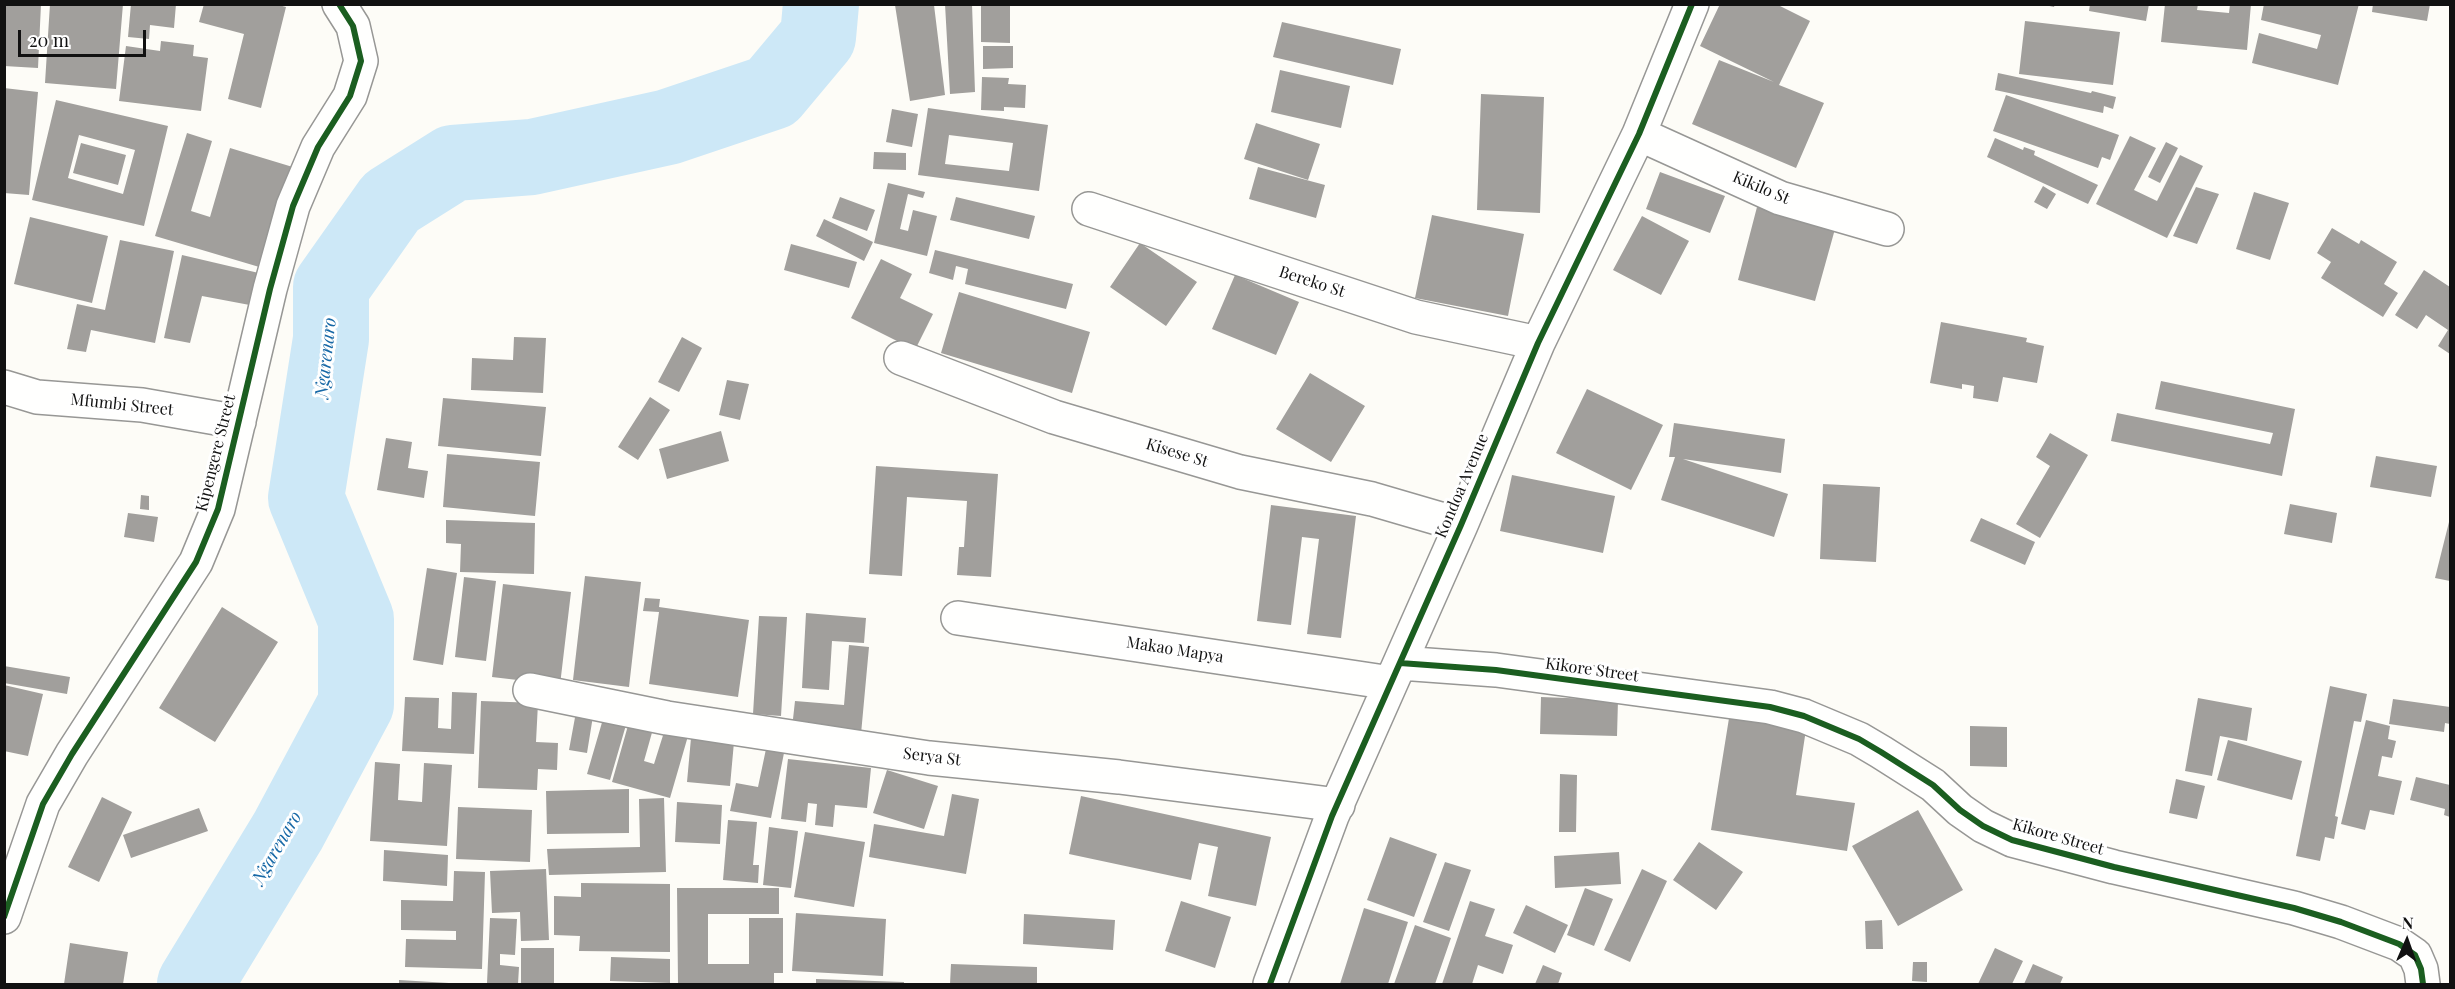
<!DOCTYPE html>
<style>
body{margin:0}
#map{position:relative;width:2455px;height:989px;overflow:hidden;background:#fdfcf7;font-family:"Playfair Display",serif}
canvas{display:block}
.frame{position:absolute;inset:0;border:6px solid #111;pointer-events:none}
.north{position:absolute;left:2377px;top:911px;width:60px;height:60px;-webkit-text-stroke:4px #fff;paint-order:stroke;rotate:2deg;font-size:16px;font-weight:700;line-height:24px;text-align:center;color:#111}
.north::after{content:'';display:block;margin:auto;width:21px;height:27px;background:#111;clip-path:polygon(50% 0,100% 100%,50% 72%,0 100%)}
.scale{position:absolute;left:18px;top:30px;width:128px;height:27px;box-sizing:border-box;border:3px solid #111;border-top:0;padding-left:8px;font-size:18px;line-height:21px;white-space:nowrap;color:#111;-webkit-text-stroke:4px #fff;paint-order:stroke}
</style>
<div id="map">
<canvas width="2455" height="989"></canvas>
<div class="frame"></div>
<div class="north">N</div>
<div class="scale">20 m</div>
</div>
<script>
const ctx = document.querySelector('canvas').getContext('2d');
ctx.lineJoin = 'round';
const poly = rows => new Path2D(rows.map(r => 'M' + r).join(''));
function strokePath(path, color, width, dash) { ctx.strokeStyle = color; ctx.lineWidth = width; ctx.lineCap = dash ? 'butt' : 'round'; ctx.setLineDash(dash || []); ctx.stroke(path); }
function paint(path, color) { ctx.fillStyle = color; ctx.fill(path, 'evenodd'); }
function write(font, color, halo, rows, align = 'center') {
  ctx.font = font + ' "Playfair Display",serif'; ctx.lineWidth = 6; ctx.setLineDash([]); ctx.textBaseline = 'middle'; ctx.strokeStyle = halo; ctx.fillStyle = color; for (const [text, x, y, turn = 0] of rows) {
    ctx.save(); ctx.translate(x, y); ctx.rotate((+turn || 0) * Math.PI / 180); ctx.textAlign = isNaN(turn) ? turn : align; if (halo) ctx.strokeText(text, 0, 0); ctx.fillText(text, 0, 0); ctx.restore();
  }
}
const river = poly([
 [195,984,288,831,356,704,356,619,306,498,331,339,331,287,391,202,453,163,532,157,668,127,772,92,818,37,821,4]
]);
const building = poly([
 [4,4,41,4,38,68,4,66],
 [50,4,123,4,116,89,45,83],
 [131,4,176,4,174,28,150,25,149,39,128,37],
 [204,4,275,4,286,7,261,108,228,99,244,34,199,22],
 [945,4,972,4,975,92,950,94],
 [981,4,1010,4,1010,43,981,42],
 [1720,4,1776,4,1810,21,1779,85,1824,103,1796,168,1692,124,1719,60,1774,82,1700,46],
 [2040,4,2055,4,2054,7],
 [2090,4,2149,4,2146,21,2089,11],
 [2165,4,2198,4,2197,10,2229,13,2230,4,2251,4,2247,50,2161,42],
 [2264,4,2359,4,2338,85,2252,63,2259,33,2317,49,2321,35,2261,20],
 [2373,4,2430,4,2427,21,2372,12],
 [895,5,934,5,945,95,910,101],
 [2025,21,2120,32,2113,85,2019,74],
 [1282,22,1401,49,1393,85,1273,57],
 [161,41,194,45,193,56,208,58,201,111,119,101,126,46,160,51],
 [983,46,1013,46,1013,68,983,69],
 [1280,70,1350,86,1341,128,1271,112],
 [1998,73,2091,93,2092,91,2116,97,2113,109,2104,106,2103,113,1995,90],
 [982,77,1009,78,1008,84,1026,85,1025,108,1004,107,1004,111,981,110],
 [4,88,38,92,29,195,4,193],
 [1481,94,1544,97,1540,213,1477,210],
 [2006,95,2119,135,2110,160,2102,157,2098,168,1993,131],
 [56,100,168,126,144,226,32,200],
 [79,135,135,150,123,194,68,178],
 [928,108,1048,125,1039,191,918,175],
 [949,135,1013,143,1009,171,945,164],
 [892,109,918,114,912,147,886,142],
 [1256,123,1320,144,1308,180,1244,159],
 [187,133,212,141,191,211,210,217,230,148,296,168,266,269,155,236],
 [2130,136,2156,148,2134,190,2157,201,2180,155,2203,166,2167,238,2096,204],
 [1995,138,2023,150,2024,147,2035,151,2034,155,2098,185,2088,204,1987,157],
 [2166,142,2178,148,2160,183,2148,177],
 [81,143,126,155,118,185,73,173],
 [874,152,906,153,906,170,873,169],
 [1258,167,1325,185,1316,218,1249,199],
 [1660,172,1725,196,1710,233,1646,209],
 [888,183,925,192,923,198,908,194,900,229,908,231,913,210,937,216,927,256,874,243],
 [2043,186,2056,194,2047,209,2034,202],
 [2196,187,2219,194,2197,244,2173,236],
 [2254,192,2289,203,2270,260,2236,249],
 [840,197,875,210,867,231,832,218],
 [956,197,1035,216,1029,239,950,220],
 [1757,207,1835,229,1815,301,1738,280],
 [1432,215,1524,234,1508,316,1415,298],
 [1642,216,1689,241,1661,295,1613,270],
 [30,217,108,236,92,303,14,284],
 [824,219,873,242,864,261,816,236],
 [2332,228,2359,244,2361,240,2397,262,2384,284,2398,293,2383,317,2321,278,2331,262,2317,253],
 [120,240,174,251,155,343,91,330,86,352,67,349,77,304,105,310],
 [1140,243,1197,282,1166,326,1110,287],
 [791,244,857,262,849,288,784,270],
 [935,250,1073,284,1066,309,965,284,968,269,956,266,953,280,929,273],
 [182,255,263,274,255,306,202,296,190,343,164,338],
 [881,259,912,274,900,298,933,314,915,350,851,318],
 [2424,270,2450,287,2450,354,2438,346,2448,330,2426,315,2417,329,2395,315],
 [1235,275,1299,302,1276,355,1212,329],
 [959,292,1090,332,1072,393,941,353],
 [1941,322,2027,338,2026,342,2044,346,2037,383,2003,377,1998,402,1973,398,1974,386,1962,384,1962,389,1930,383],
 [514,337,546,338,543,393,471,390,472,358,513,360],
 [682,337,702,348,679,392,658,382],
 [1310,373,1365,406,1331,462,1276,429],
 [727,380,749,384,740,420,719,415],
 [2161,381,2295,409,2282,476,2111,441,2117,413,2270,444,2273,433,2155,409],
 [1587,389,1663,425,1631,490,1556,453],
 [650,397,670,410,638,460,618,447],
 [443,398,546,407,541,456,438,446],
 [1674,423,1785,439,1781,473,1683,459,1788,494,1774,537,1661,500,1675,457,1669,457],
 [721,431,729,461,667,479,659,449],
 [2050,433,2088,455,2040,538,2016,524,2050,466,2036,457],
 [386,438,412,442,408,468,428,471,424,498,377,490],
 [447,454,540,462,535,516,443,507],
 [2376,456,2437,466,2431,497,2370,487],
 [876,466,998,474,991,577,957,575,959,547,964,547,967,501,907,497,902,576,869,574],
 [1512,475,1615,496,1603,553,1500,531],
 [1823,484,1880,487,1876,562,1820,559],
 [141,495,149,496,149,510,140,509],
 [2290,504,2337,513,2332,543,2284,534],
 [1271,505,1356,516,1341,638,1307,634,1319,539,1302,537,1291,625,1257,621],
 [128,513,158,517,154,542,124,537],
 [1981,518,2035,542,2025,565,1970,541],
 [2450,518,2450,581,2435,578],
 [446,520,535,523,534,574,460,572,461,544,446,543],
 [427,568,457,573,443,665,413,660],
 [585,576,641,582,629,687,573,680],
 [464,577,496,581,486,661,455,657],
 [503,584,571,592,560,685,492,677],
 [645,598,660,599,659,607,749,620,738,697,649,684,659,612,643,611],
 [222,607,278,642,215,742,159,708],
 [806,613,866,618,864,643,832,641,829,690,802,688],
 [759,616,787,617,781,716,753,714],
 [849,645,869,647,861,734,792,728,795,701,844,705],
 [4,666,70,677,67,694,4,683],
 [4,685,43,694,28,756,4,751],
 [2330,686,2367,694,2361,722,2354,721,2335,816,2338,817,2334,839,2325,837,2320,861,2296,856],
 [452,692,477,693,474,754,402,751,405,697,439,698,438,728,451,729],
 [1541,697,1618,700,1617,736,1540,734],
 [2198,698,2252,708,2247,741,2220,736,2212,776,2185,771],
 [2393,699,2450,707,2450,724,2445,723,2444,732,2389,724],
 [481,701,538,703,536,742,558,743,557,770,538,769,537,790,478,788],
 [576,712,593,716,587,753,569,750],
 [1730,712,1807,723,1796,795,1855,803,1847,851,1711,830],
 [603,719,626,725,610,780,587,774],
 [2366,720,2390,726,2388,739,2396,741,2392,758,2382,756,2378,776,2402,781,2394,815,2370,810,2365,830,2341,824],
 [629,722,653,729,644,761,654,764,665,729,688,736,670,798,612,782],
 [1970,726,2007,727,2007,767,1970,766],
 [691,738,734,742,730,786,687,782],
 [2228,740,2302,761,2292,800,2217,780],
 [766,749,784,753,771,818,730,811,736,783,758,787],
 [788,759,871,768,867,808,835,805,833,827,815,825,817,804,808,803,806,822,781,819],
 [375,762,400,764,398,800,422,802,424,763,452,765,447,846,370,841],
 [887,770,938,786,924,829,873,813],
 [1560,774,1577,775,1576,832,1559,832],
 [2416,777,2450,785,2450,817,2444,815,2445,809,2410,800],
 [2176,779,2205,786,2197,819,2169,813],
 [629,789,629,833,547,834,546,791],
 [952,794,979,799,966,874,869,857,874,824,944,836],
 [1081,796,1271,837,1256,906,1208,896,1218,847,1199,843,1191,880,1069,854],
 [102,797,132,812,99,882,68,867],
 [664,798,666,872,549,875,547,849,640,847,639,799],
 [677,802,722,805,720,844,675,842],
 [458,807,532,810,530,862,456,859],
 [199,808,208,831,131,858,123,835],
 [1918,810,1963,890,1898,926,1852,846],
 [728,820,757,822,753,865,759,865,758,883,723,880],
 [769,827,798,831,791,888,763,885],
 [805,832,865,842,854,907,794,897],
 [1390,837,1437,854,1414,917,1367,900],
 [1699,842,1743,872,1716,910,1673,880],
 [384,850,448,855,447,886,383,881],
 [1619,852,1621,884,1555,888,1554,856],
 [1445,862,1471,870,1449,931,1423,922],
 [546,869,549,940,521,941,520,912,492,913,490,871],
 [1642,869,1667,881,1630,962,1604,950],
 [454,871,485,872,482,969,405,967,406,939,456,940,456,931,401,930,401,900,453,901],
 [581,883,670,884,670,952,579,951,580,936,554,935,554,896,581,897],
 [677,888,779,888,779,914,708,914,708,964,749,964,749,918,783,918,783,973,774,973,774,984,678,984],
 [1585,888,1613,899,1594,946,1567,935],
 [1181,901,1231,917,1215,968,1165,951],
 [1470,901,1495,909,1485,936,1513,945,1503,974,1478,965,1472,984,1442,984],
 [1526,905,1568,925,1555,953,1513,933],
 [1364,908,1408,922,1388,984,1340,984],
 [796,913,886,919,883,976,792,971],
 [1024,914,1115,920,1113,950,1023,944],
 [490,918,517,919,515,955,500,954,500,965,519,967,518,984,487,983],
 [1882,920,1883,949,1866,949,1865,921],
 [1415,925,1451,938,1435,984,1394,984],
 [70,943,128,952,123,984,64,984],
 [521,948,554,948,554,984,521,984],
 [1995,948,2023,961,2012,984,1978,984],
 [611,957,670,959,670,983,610,981],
 [1913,962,1927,962,1927,982,1912,981],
 [951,964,1037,967,1037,984,950,984],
 [2033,964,2063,977,2060,984,2024,984],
 [1543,965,1562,973,1558,984,1535,984],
 [816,979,904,982,904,984,816,984],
 [399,980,449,983,449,984,399,984]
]);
const street = poly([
 [1639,134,1780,198,1887,229],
 [1089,209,1416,317,1538,343],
 [901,358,1054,417,1240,472,1372,499,1461,525],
 [4,387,37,397,142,405,239,422],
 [958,618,1391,683],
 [1400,663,1496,670,1770,707,1804,716,1859,739,1881,752,1933,785,1960,810,1983,826,2012,840,2114,867,2294,908,2341,922,2399,944,2415,955,2421,969,2423,984],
 [530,690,667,718,929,758,1119,777,1338,805],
 [4,917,43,804,72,754,196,562,218,509,270,289,293,206,318,147,350,96,361,61,353,26,339,4],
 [1270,984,1332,816,1461,525,1538,343,1639,134,1692,4]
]);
const cycleway = poly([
 [1400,663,1496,670,1770,707,1804,716,1859,739,1881,752,1933,785,1960,810,1983,826,2012,840,2114,867,2294,908,2341,922,2399,944,2415,955,2421,969,2423,984],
 [4,917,43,804,72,754,196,562,218,509,270,289,293,206,318,147,350,96,361,61,353,26,339,4],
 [1270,984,1332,816,1461,525,1538,343,1639,134,1692,4]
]);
const streetNames = [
 ["Kikilo St",1761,188,23],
 ["Bereko St",1312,282,18],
 ["Mfumbi Street",122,405,6],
 ["Kipengere Street",216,453,-76],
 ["Kisese St",1177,453,17],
 ["Kondoa Avenue",1462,486,-67],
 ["Makao Mapya",1175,650,9],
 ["Kikore Street",1592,670,8],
 ["Serya St",932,757,7],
 ["Kikore Street",2058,837,16]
];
const waterNames = [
 ["Ngarenaro",326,358,-84],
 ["Ngarenaro",277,848,-60]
];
strokePath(river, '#cde8f7', 76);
paint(building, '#a19f9c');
strokePath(street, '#979795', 36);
strokePath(street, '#fffffe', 33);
strokePath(cycleway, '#1b5e20', 6);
write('16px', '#111', '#fff', streetNames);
write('italic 18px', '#1768a6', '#fff', waterNames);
</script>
